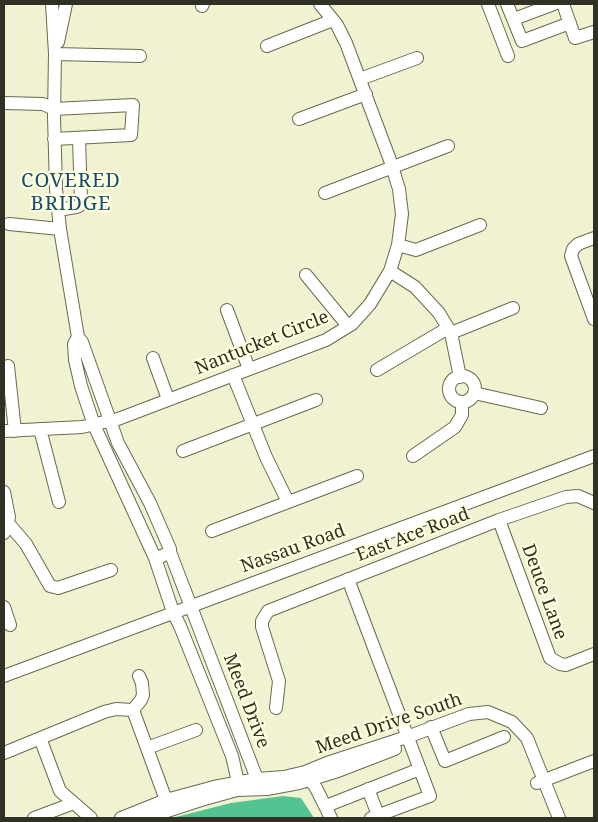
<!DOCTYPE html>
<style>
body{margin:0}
#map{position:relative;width:598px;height:822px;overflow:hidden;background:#f0f2d2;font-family:"Noto Serif",serif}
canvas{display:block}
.frame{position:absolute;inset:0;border:5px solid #303024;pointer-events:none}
</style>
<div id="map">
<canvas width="598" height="822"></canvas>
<div class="frame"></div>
</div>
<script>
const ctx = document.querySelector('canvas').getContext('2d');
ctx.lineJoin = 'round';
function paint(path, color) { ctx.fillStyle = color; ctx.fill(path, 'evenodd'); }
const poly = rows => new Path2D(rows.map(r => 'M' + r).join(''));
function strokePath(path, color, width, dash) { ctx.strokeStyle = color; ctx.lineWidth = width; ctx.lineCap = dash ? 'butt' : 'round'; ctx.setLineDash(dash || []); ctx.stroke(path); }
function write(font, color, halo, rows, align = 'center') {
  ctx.font = font + ' "Noto Serif",serif'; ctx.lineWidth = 4.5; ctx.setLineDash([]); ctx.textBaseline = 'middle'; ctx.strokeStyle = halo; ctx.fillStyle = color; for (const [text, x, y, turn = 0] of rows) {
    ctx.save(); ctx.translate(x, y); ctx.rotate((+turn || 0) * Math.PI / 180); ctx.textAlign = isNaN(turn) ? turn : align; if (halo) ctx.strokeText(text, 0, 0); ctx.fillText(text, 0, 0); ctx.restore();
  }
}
const water = poly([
 [283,796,301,798,314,818,172,818,231,803]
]);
const minor = poly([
 [52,4,55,54,54,116,56,189,60,229,78,337,82,342,118,443,150,503,170,549,170,552,162,556,155,558,94,425,81,386,75,360,74,344,78,337],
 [488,4,508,56],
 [507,4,522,41,570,23],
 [563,4,575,38,594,32],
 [202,6,203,4],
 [514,19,554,4],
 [58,42,66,4],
 [267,46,333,20],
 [55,54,140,56],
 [360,79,417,58],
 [4,103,43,104,54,109,133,105,131,135,54,139],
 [299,119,366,94],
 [325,193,448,146],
 [58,210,76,207,79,206,81,202,79,138],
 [9,224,60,229],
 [594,238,578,244,573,249,571,256,594,319],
 [398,245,416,250,480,225],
 [390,271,415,287,439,313,451,333,460,377],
 [306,275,348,326],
 [227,310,249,369],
 [451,333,513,308],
 [153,358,168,399],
 [8,366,15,431],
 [377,370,448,328],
 [233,375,266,457,288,502],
 '449 389a13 13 0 1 1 26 0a13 13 0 1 1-26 0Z',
 [474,393,541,408],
 [40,429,59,502],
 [4,431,82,427,118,419,326,340,352,324,370,304,390,271,398,245,402,214,399,189,390,160,346,43,337,25,320,4],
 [183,451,316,400],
 [413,456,455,427,462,415,462,402],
 [4,492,9,517,4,533],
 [499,520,550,658,560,664,566,665,594,654],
 [8,523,26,544,50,586,58,588,111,570],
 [212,531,357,476],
 [170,552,257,779,258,787],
 [155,558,173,612,180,626,232,756,238,782,237,790],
 [348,579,430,796,371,818],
 [4,607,10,625],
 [4,676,594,456],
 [276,708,279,681,262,627,262,621,268,611,499,520,566,497,578,496,594,503],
 [133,710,166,800],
 [431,727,445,761,504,737],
 [40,738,60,791,91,818],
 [147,748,196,730],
 [4,753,104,712,116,709,133,710,141,700,143,695,142,683,139,676],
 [307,775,316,788,331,818],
 [537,783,594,761],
 [368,789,378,815],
 [326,806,420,769],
 [34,818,74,803],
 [121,818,166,800,214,787,257,779,284,777,305,772,327,763,407,737,469,714,488,712,512,722,527,738,559,818],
 [146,818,201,800,237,790,267,789,299,783,338,771,395,749]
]);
const streetNames = [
 ["Nantucket Circle",262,343,-22],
 ["East Ace Road",413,535,-21],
 ["Nassau Road",293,549,-20],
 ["Deuce Lane",544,592,70],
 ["Meed Drive",246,701,69],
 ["Meed Drive South",389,724,-19]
];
const quarterNames = [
 ["COVERED",71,181],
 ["BRIDGE",71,204]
];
paint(water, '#54c394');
strokePath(minor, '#696a4e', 14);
strokePath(minor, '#fff', 12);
write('18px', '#303024', '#fdffdf', streetNames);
ctx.letterSpacing = '1px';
write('20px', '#194c6f', '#fdffdf', quarterNames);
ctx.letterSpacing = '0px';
</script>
